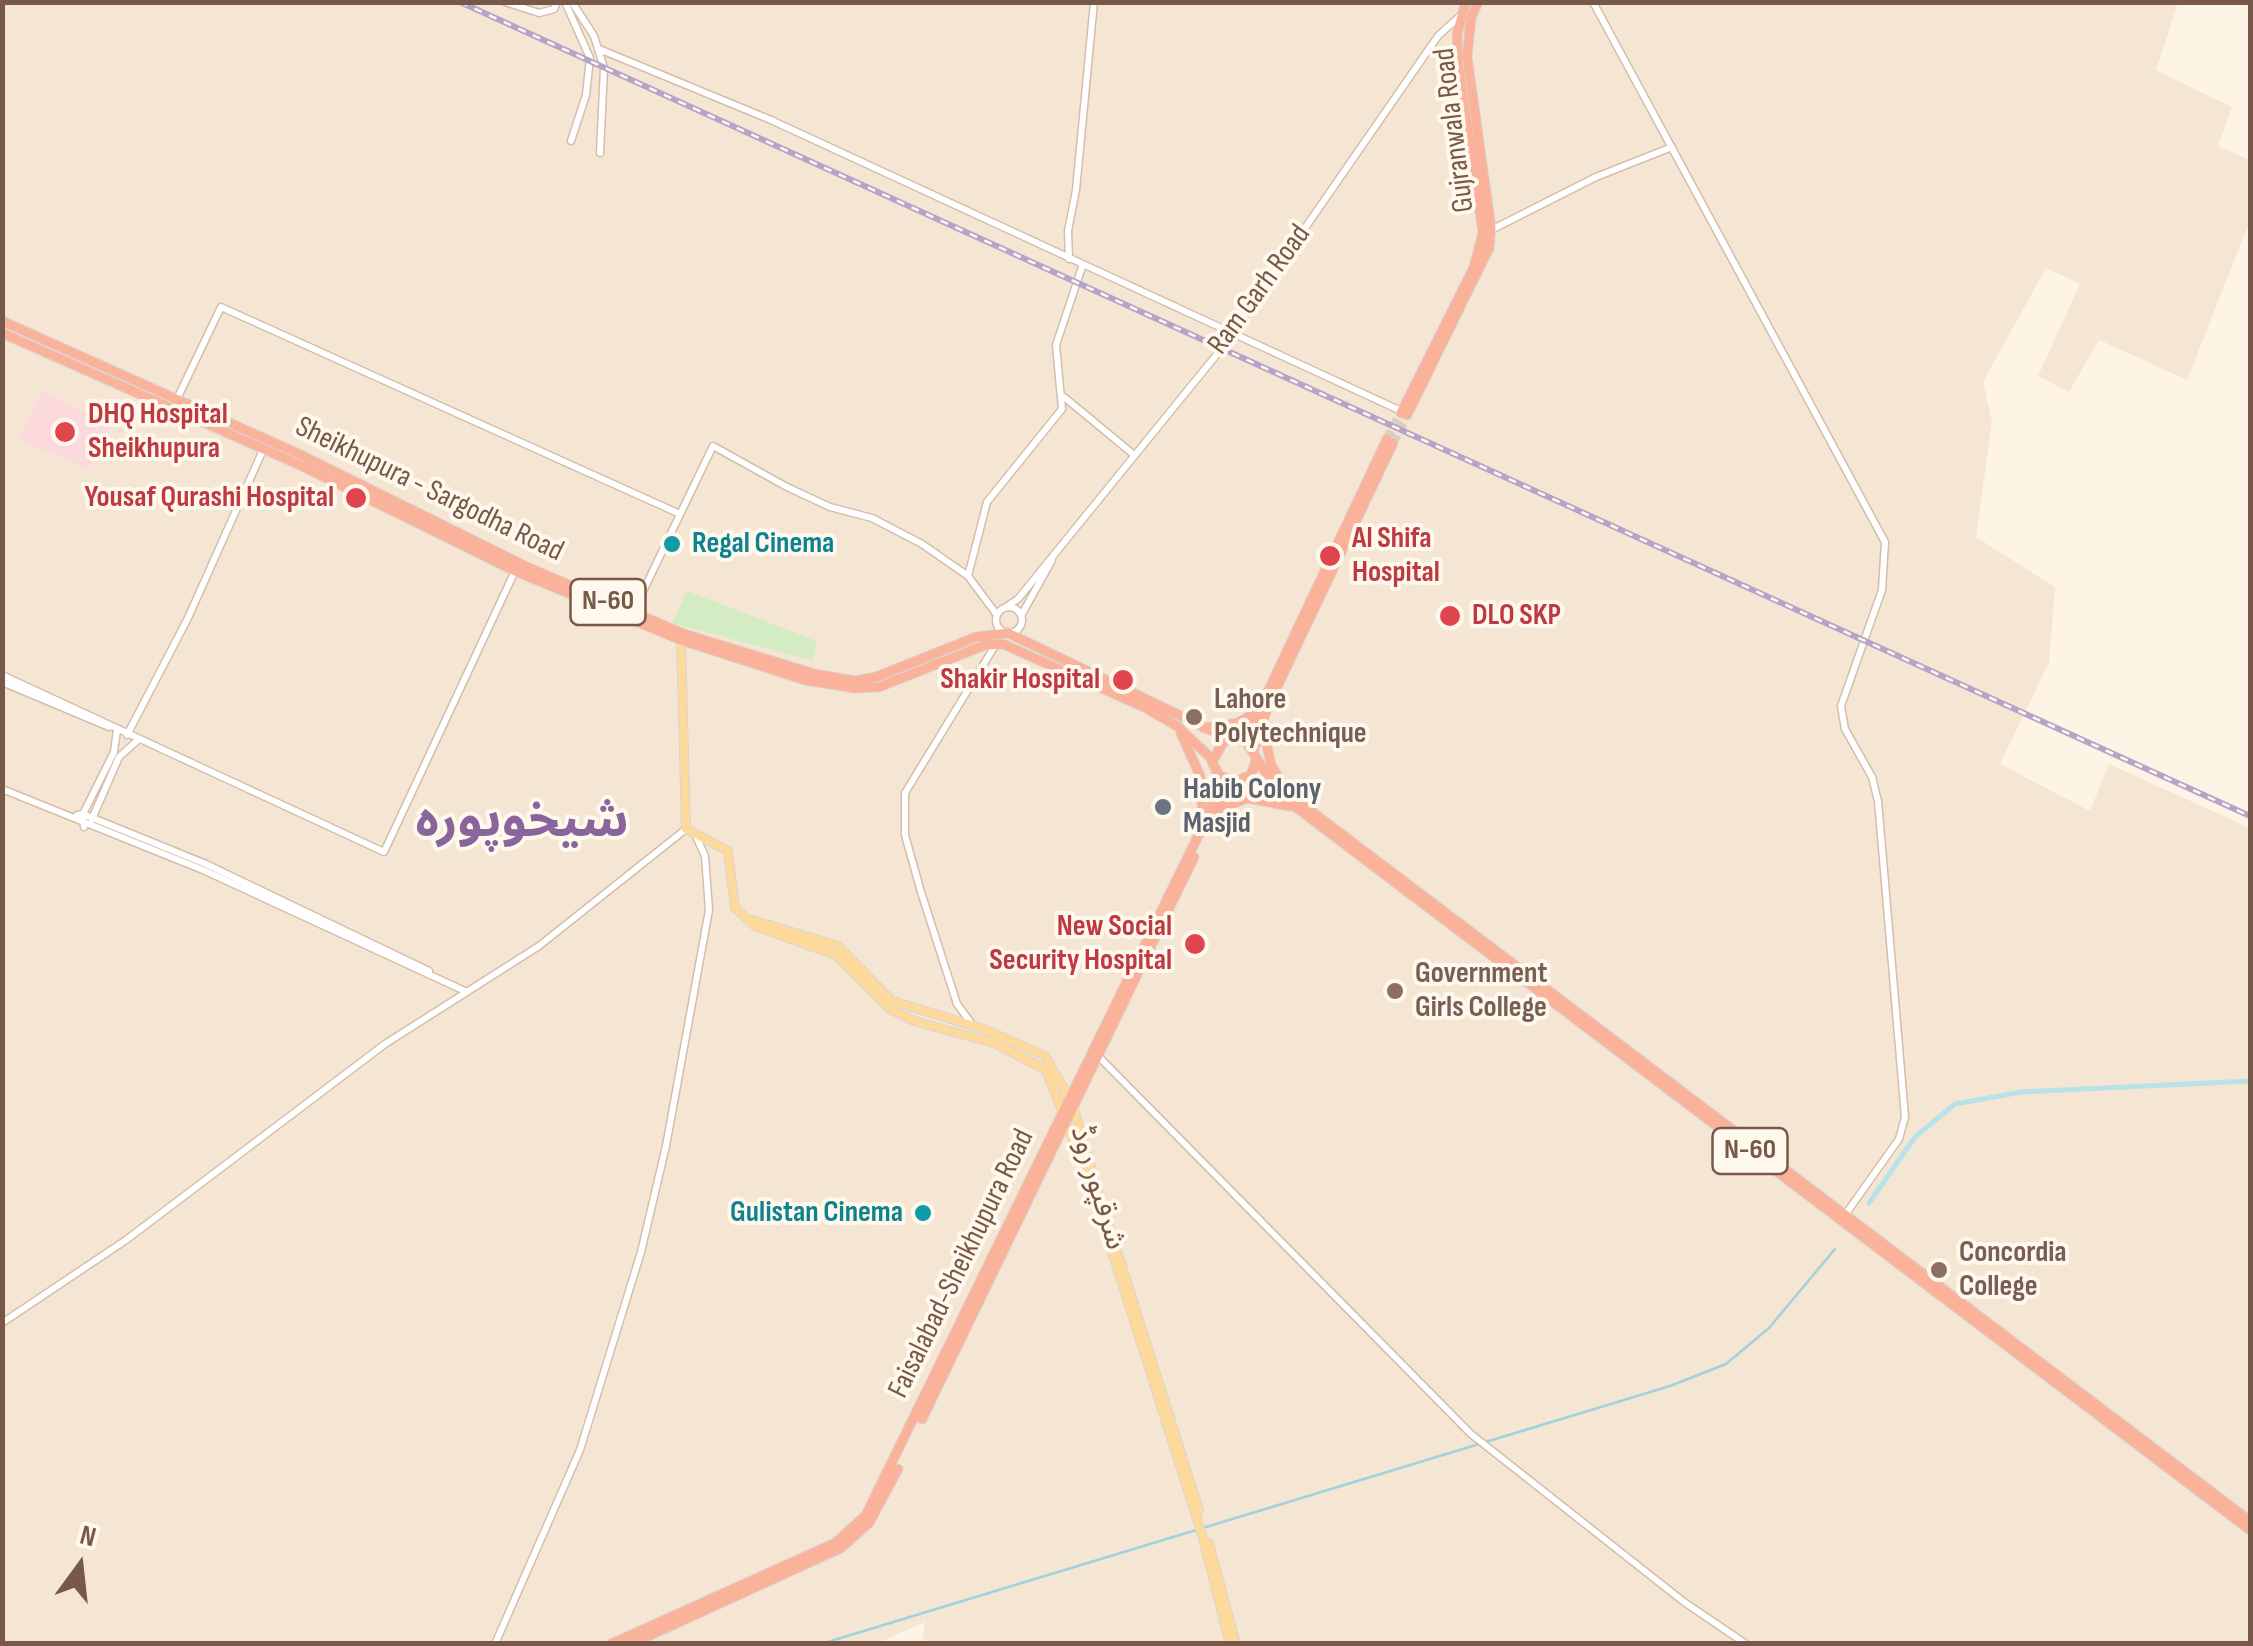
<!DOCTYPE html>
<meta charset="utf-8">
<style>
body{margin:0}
#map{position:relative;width:2253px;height:1646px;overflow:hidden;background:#fdf4e6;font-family:"Sofia Sans Condensed",sans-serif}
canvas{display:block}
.frame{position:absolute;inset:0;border:5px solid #785949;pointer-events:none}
.north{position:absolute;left:30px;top:1516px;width:100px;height:100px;-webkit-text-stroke:8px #fff8ed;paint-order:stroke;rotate:15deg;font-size:28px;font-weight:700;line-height:40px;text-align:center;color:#785949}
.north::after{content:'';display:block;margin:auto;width:35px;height:45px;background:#785949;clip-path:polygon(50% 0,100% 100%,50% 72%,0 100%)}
</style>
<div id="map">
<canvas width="2253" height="1646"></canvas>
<div class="frame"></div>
<div class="north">N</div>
</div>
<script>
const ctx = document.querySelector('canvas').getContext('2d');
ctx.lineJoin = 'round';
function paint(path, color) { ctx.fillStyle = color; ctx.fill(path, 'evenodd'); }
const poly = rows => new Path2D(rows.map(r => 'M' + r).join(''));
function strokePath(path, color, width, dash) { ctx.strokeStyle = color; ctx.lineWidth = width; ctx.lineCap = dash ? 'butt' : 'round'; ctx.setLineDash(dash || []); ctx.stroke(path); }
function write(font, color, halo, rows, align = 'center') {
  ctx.font = font + ' "Sofia Sans Condensed","Noto Sans Arabic",sans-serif'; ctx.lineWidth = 8; ctx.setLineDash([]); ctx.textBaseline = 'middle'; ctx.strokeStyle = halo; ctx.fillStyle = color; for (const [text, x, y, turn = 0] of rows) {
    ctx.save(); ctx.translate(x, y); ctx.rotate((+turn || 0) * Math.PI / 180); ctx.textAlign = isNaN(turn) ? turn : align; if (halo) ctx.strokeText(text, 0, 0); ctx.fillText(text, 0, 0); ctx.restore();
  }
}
const residential = poly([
 [3,3,2178,3,2156,70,2232,107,2218,146,2250,160,2250,221,2187,380,2099,340,2069,392,2038,376,2080,284,2046,268,1983,382,1992,421,1976,537,2055,587,2049,663,2000,764,2090,811,2109,764,2250,828,2250,1643,922,1643,925,1622,876,1644,3,1644]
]);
const medical = poly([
 [41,391,111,424,89,469,20,440]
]);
const green = poly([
 [687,591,817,641,813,661,672,623]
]);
const stream = poly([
 [821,1644,1670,1386,1726,1364,1769,1328,1835,1249]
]);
const canal = poly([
 [1869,1203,1915,1137,1955,1104,2021,1092,2250,1081]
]);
const highwayTunnel = poly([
 [1387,439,1401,413],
 [1393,443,1407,415]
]);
const secondary = poly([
 [505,2,539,13,554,9,557,2],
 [565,2,590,58,586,95,571,141],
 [572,2,594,36,604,68,600,153],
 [1593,2,1885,542,1882,590,1841,706,1845,729,1872,777,1878,801,1905,1117,1899,1139,1845,1215],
 [599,49,771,120,1399,410],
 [1491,230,1596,177,1672,147],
 [1069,259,1068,231,1076,190,1094,2],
 [1064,397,1133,454],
 [177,399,221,307,680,514],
 [968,576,987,502,1062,409,1056,345,1082,267],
 '996 620a13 13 0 1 1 26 0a13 13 0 1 1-26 0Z',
 [1006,607,1018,599,1222,348,1438,36,1460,16],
 [633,612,713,446,787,487,830,507,872,518,922,544,968,576,997,615],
 [1022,614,1052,560],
 [2,675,384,852,515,571],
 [2,682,109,727],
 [127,735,188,618,263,450],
 [2,789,203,870,467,992],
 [77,815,83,814,206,864,429,971],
 [92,819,119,757,138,740],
 [84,827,83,814,114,752,117,730],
 [971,1023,957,1004,921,892,905,835,905,793,996,644],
 [1099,1057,1471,1434,1684,1602,1746,1644],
 [2,1323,126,1240,385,1044,539,946,686,829],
 [495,1644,580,1450,641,1252,666,1146,709,910,705,856,695,834]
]);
const primary = poly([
 [681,640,686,829,728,851,735,908,755,926,836,955,890,1009,914,1021,994,1043,1046,1070,1095,1198,1203,1538,1230,1644],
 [749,919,838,946,892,1001,984,1029,1045,1056,1072,1103,1098,1191],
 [1107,1219,1199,1510],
 [1209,1543,1236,1644]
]);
const highway = poly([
 [2,321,299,454,527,567,684,634,815,674,855,681,876,677,976,637,1008,633,1229,739],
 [2,333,302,466,515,571,681,640,805,680,855,688,879,687,985,645,1003,644,1146,708,1177,726,1212,759],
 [1401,413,1474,267,1483,233,1458,63,1457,34,1466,2],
 [1407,415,1489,248,1491,228,1467,56,1471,18,1478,2],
 [1262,722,1271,765,1282,783],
 [1204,728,1238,723,1255,713],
 [1181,733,1200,776,1203,818],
 [1235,738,1255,719,1387,439],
 [1254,749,1268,706,1393,443],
 [1256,760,1251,775,1234,782,1219,775,1212,762,1224,741,1235,738,1247,743,1267,775,1299,802,2250,1521],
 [1244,780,1297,808,2250,1530],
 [1216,811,1237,782],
 [1216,811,1247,798,1289,806],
 [922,1419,1194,857],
 [611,1644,835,1543,866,1515,1203,826,1215,797,1216,773],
 [631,1644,841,1548,869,1523,898,1469]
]);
const rail = poly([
 [460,2,2250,816]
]);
const markers = [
 [65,432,12,"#e0444e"],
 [356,498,12,"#e0444e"],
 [672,544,10,"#0f9aa8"],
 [1330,556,12,"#e0444e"],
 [1450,616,12,"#e0444e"],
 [1123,680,12,"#e0444e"],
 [1194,717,10,"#8d6e63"],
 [1163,807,10,"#6b7280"],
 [1195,944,12,"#e0444e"],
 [1395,991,10,"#8d6e63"],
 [923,1213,10,"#0f9aa8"],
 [1939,1270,10,"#8d6e63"]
];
const shields = [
 [608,602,75],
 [1750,1151,75]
];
const shieldNames = [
 ["N-60",608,602],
 ["N-60",1750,1151]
];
const streetNames = [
 ["Gujranwala Road",1455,130,-97],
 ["Ram Garh Road",1260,290,-54],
 ["Sheikhupura - Sargodha Road",429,490,26],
 ["شرقپور روڈ",1097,1188,73],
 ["Faisalabad-Sheikhupura Road",962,1264,-64]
];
const healthNames = [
 ["DHQ Hospital",88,415],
 ["Sheikhupura",88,449],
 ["Yousaf Qurashi Hospital",334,498,"right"],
 ["Al Shifa",1352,539],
 ["Hospital",1352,573],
 ["DLO SKP",1472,616],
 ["Shakir Hospital",1100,680,"right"],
 ["New Social",1172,927,"right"],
 ["Security Hospital",1172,961,"right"]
];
const cultureNames = [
 ["Regal Cinema",692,544],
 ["Gulistan Cinema",903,1213,"right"]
];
const educationNames = [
 ["Lahore",1214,700],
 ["Polytechnique",1214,734],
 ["Government",1415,974],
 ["Girls College",1415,1008],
 ["Concordia",1959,1253],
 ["College",1959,1287]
];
const worshipNames = [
 ["Habib Colony",1183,790],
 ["Masjid",1183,824]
];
const townNames = [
 ["شیخوپورہ",522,823]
];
paint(residential, '#f5e6d4');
paint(medical, '#fcd9dd');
paint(green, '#d4ecc3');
strokePath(stream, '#9fd2db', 2.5);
strokePath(canal, '#b9e2e8', 5);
strokePath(highwayTunnel, '#dccdbf', 9, [9, 4.5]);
strokePath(secondary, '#d5bdab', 9);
strokePath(primary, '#dcd4d0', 10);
strokePath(highway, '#dcd4d0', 11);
strokePath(secondary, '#fff', 6);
strokePath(primary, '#fed99c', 8);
strokePath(highway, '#fab29a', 9);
strokePath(rail, '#b7a3c8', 6);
strokePath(rail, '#fff8ed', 2.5, [8]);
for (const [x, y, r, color] of markers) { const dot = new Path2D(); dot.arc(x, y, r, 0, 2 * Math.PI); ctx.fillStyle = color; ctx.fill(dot); strokePath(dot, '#fff8ed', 4); }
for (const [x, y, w] of shields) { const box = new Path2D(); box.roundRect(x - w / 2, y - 23, w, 46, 8); ctx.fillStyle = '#fff8ed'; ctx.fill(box); strokePath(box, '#785949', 2.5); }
write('bold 28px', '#785949', null, shieldNames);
write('30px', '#785949', '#fff8ed', streetNames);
write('bold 30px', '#be3a42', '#fff8ed', healthNames, 'left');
write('bold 30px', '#0d838f', '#fff8ed', cultureNames, 'left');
write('bold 30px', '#785e54', '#fff8ed', educationNames, 'left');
write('bold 30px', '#5b616d', '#fff8ed', worshipNames, 'left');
write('bold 50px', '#89659c', '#fff8ed', townNames);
</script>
